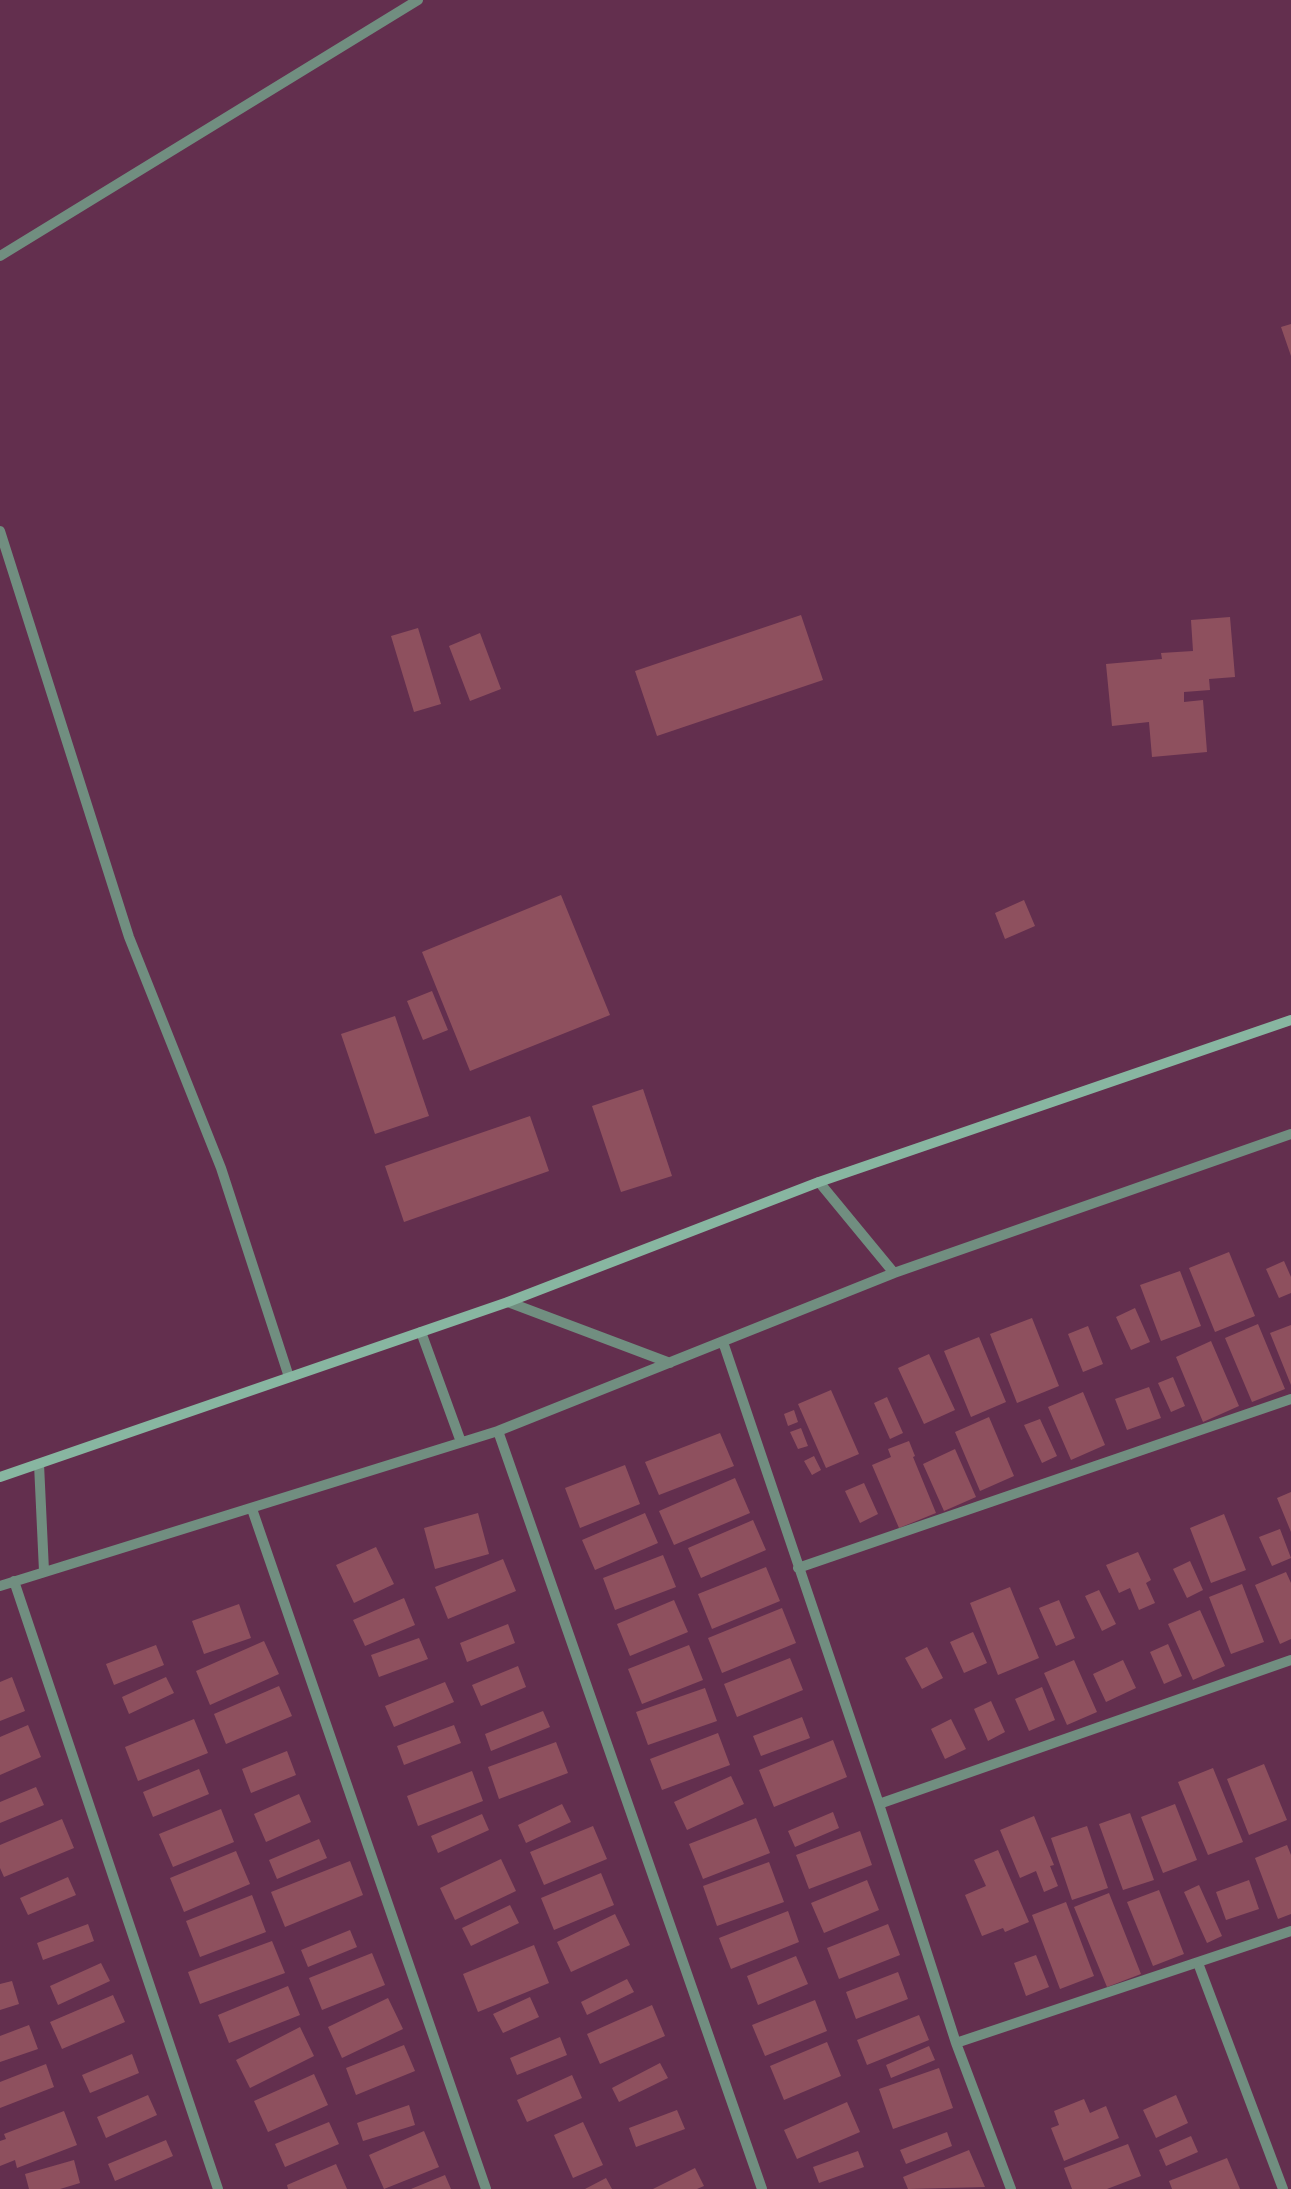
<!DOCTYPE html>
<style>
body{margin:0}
canvas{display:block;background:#632f4e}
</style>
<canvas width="1291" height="2189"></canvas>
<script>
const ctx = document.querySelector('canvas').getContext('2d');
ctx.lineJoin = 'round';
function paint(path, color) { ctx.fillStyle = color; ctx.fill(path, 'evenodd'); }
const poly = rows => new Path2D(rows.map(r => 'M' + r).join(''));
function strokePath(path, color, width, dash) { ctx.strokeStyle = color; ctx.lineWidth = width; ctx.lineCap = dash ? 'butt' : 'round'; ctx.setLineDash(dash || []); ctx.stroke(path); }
const building = poly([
 [1291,324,1291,356,1281,327],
 [801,615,823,680,657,736,635,671],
 [1230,617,1235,677,1209,679,1210,690,1184,692,1184,702,1203,700,1207,752,1152,757,1149,722,1112,726,1106,664,1162,659,1161,653,1193,651,1191,620],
 [418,628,441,704,414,712,391,636],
 [480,633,501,689,470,701,449,646],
 [561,895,610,1015,470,1071,422,952],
 [1024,900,1035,926,1005,939,995,913],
 [432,991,448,1030,423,1040,407,1001],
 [395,1016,429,1116,375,1134,341,1034],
 [643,1089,672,1176,621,1192,592,1106],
 [530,1116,549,1171,404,1222,385,1166],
 [1229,1252,1255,1316,1215,1332,1189,1268],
 [1284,1261,1291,1277,1291,1293,1279,1298,1266,1269],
 [1180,1271,1201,1326,1161,1341,1140,1285],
 [1135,1308,1150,1342,1131,1350,1116,1317],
 [1032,1318,1059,1386,1017,1403,990,1334],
 [1258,1324,1285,1389,1252,1402,1225,1338],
 [1291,1325,1291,1385,1270,1333],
 [1088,1326,1103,1364,1083,1372,1068,1334],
 [979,1337,1006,1402,971,1417,944,1351],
 [1211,1341,1239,1406,1203,1422,1176,1357],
 [929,1354,955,1410,924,1424,898,1368],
 [1173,1377,1185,1406,1171,1412,1158,1383],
 [1149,1387,1161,1418,1127,1430,1115,1399],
 [831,1390,859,1454,826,1468,798,1404],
 [1083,1392,1105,1445,1071,1460,1048,1407],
 [887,1397,903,1433,890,1439,874,1403],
 [794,1410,798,1422,788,1426,784,1414],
 [989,1417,1014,1476,980,1491,955,1432],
 [1040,1419,1057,1456,1042,1463,1024,1425],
 [801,1428,808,1446,798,1449,790,1432],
 [720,1433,734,1466,659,1495,645,1462],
 [909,1441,915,1456,913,1457,936,1513,899,1528,872,1465,891,1457,888,1449],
 [955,1449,976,1497,944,1511,923,1464],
 [814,1456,821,1470,812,1475,804,1461],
 [625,1465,640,1504,580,1528,565,1488],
 [735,1478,750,1513,674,1545,659,1511],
 [864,1483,878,1514,860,1523,845,1491],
 [1291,1492,1291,1532,1277,1498],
 [478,1513,489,1554,435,1569,424,1528],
 [645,1513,658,1543,595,1570,582,1540],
 [1224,1514,1246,1570,1211,1583,1190,1528],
 [753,1520,766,1550,701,1578,688,1548],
 [1280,1529,1291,1558,1272,1566,1259,1537],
 [376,1547,394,1584,354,1603,336,1565],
 [1138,1552,1151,1580,1146,1583,1155,1603,1139,1610,1130,1588,1119,1593,1106,1565],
 [663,1555,676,1587,615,1610,603,1578],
 [503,1559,516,1591,448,1619,435,1587],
 [1190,1561,1203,1590,1187,1598,1173,1569],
 [766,1567,780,1601,712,1629,698,1594],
 [1286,1572,1291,1583,1291,1639,1280,1644,1255,1585],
 [1242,1584,1264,1642,1231,1654,1209,1597],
 [1010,1587,1039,1658,998,1675,970,1603],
 [1099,1590,1116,1624,1102,1631,1085,1596],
 [404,1598,415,1625,365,1646,353,1620],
 [674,1600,688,1632,630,1656,617,1624],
 [1059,1600,1075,1638,1056,1646,1039,1608],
 [239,1604,251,1638,204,1654,192,1621],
 [782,1608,796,1643,722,1673,708,1638],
 [1200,1610,1225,1666,1193,1680,1168,1624],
 [508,1624,515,1643,467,1662,460,1643],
 [973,1632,987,1663,964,1673,950,1642],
 [419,1638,428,1659,379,1677,371,1655],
 [264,1641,279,1674,210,1705,196,1671],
 [1168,1644,1182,1676,1164,1684,1150,1652],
 [156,1645,164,1665,114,1685,106,1664],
 [689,1645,703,1680,642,1704,628,1669],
 [927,1647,943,1678,922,1689,905,1658],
 [790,1658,803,1690,737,1717,724,1684],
 [1074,1660,1097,1712,1067,1725,1044,1673],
 [1123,1660,1136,1688,1106,1702,1093,1674],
 [518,1666,526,1687,481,1706,472,1685],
 [12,1677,25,1711,0,1721,0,1682],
 [166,1677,174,1693,129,1714,122,1697],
 [445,1682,454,1702,394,1727,385,1706],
 [279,1686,292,1716,226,1744,214,1714],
 [1042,1687,1055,1720,1029,1731,1015,1699],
 [705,1688,717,1721,648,1745,636,1712],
 [991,1701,1005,1732,988,1741,974,1709],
 [543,1711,550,1727,491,1751,485,1734],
 [802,1717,810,1738,761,1756,753,1736],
 [194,1719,208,1753,138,1781,125,1747],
 [951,1719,966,1749,945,1759,931,1729],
 [28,1725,41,1757,0,1775,0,1737],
 [454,1725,461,1743,404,1765,397,1746],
 [718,1733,730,1765,662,1790,650,1759],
 [833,1740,847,1777,774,1807,759,1770],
 [556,1742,568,1773,499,1799,488,1767],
 [287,1751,296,1775,251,1793,242,1769],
 [1264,1764,1287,1820,1249,1835,1227,1779],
 [1213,1768,1243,1842,1208,1855,1178,1782],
 [199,1769,209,1794,153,1817,143,1792],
 [472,1771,483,1801,418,1826,407,1796],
 [731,1776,744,1804,687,1830,674,1802],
 [36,1787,44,1805,0,1823,0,1802],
 [299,1794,311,1822,266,1842,254,1814],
 [562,1804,571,1822,526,1843,518,1825],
 [1175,1804,1197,1860,1163,1873,1141,1817],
 [221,1809,234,1842,173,1867,159,1834],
 [833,1812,839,1828,795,1847,788,1831],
 [1130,1813,1154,1880,1123,1890,1099,1824],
 [482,1814,489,1830,438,1853,431,1836],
 [1034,1816,1054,1865,1050,1866,1058,1886,1044,1892,1036,1871,1020,1878,1000,1830],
 [756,1818,770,1853,703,1879,689,1844],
 [62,1819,74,1848,4,1877,0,1868,0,1845],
 [593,1826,607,1859,544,1885,530,1852],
 [1087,1826,1108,1888,1072,1900,1051,1838],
 [860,1831,872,1865,809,1889,796,1855],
 [319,1839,327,1858,277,1879,269,1860],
 [1287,1845,1291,1855,1291,1914,1278,1919,1255,1858],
 [998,1850,1029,1922,1005,1932,1003,1928,982,1936,965,1895,986,1886,974,1860],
 [236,1851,250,1884,184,1912,170,1878],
 [501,1859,516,1891,455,1920,440,1888],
 [350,1861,363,1895,285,1927,271,1892],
 [769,1862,784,1902,717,1926,703,1886],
 [601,1873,614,1905,554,1930,541,1898],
 [68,1877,76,1895,28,1915,20,1898],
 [867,1880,879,1910,824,1933,811,1903],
 [1249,1880,1259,1909,1226,1920,1216,1892],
 [1199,1885,1222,1936,1207,1943,1184,1892],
 [1159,1890,1184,1954,1153,1966,1127,1902],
 [1109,1893,1141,1974,1107,1987,1074,1907],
 [252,1895,266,1932,200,1957,186,1921],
 [1066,1902,1094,1976,1060,1989,1032,1915],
 [510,1905,519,1923,471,1946,462,1928],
 [788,1911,799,1942,731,1969,719,1938],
 [615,1914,630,1945,571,1972,557,1942],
 [88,1924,94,1941,43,1960,37,1943],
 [888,1924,900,1955,839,1979,827,1948],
 [350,1930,357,1947,308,1967,301,1950],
 [272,1941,285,1973,200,2004,188,1972],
 [534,1945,549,1983,478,2012,463,1974],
 [372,1953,385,1985,322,2010,309,1978],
 [1036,1955,1049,1987,1026,1996,1014,1963],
 [796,1956,808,1984,758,2005,747,1976],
 [101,1963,110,1981,58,2005,50,1986],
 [898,1972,908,1999,856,2019,846,1992],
 [627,1979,634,1992,587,2015,581,2002],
 [12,1981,19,2004,0,2010,0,1984],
 [288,1986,300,2015,229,2043,218,2015],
 [113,1995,125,2022,62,2049,50,2022],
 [530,1997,539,2017,503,2033,493,2014],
 [388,1998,403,2029,342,2058,328,2027],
 [815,2000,827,2031,765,2056,752,2025],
 [652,2005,665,2036,600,2064,587,2034],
 [919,2015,929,2040,867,2065,857,2040],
 [29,2025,38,2049,0,2062,0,2036],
 [300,2027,314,2056,250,2088,236,2060],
 [560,2037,567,2055,517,2075,510,2058],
 [827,2042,841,2076,784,2100,770,2066],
 [404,2045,415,2071,356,2095,346,2068],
 [929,2046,935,2060,891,2078,886,2065],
 [132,2054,139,2073,90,2093,82,2075],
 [660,2063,668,2078,619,2102,612,2088],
 [46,2064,54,2087,0,2108,0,2082],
 [939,2068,953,2108,893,2129,879,2089],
 [314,2074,328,2105,268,2132,254,2101],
 [572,2075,582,2098,527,2122,517,2100],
 [148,2095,157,2115,106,2138,97,2117],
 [1176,2095,1188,2123,1156,2138,1143,2110],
 [1084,2099,1090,2113,1106,2106,1119,2138,1064,2161,1051,2128,1059,2125,1054,2111],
 [847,2102,860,2132,797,2159,784,2130],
 [409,2105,415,2125,363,2141,357,2123],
 [677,2110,685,2129,636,2147,629,2128],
 [64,2111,77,2145,17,2168,15,2160,0,2166,0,2141,6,2139,4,2134],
 [329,2122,339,2144,285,2167,275,2144],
 [583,2122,603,2165,573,2178,554,2135],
 [424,2131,439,2167,384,2189,369,2155],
 [947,2132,952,2146,906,2164,900,2150],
 [1191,2136,1198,2152,1166,2166,1159,2150],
 [166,2140,173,2156,115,2181,108,2164],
 [1128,2144,1141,2176,1107,2189,1072,2189,1064,2168],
 [969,2150,985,2187,908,2189,903,2177],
 [858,2151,864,2167,819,2183,813,2167],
 [1227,2158,1240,2189,1172,2189,1169,2181],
 [74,2160,80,2183,60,2189,29,2189,25,2174],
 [336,2164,347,2189,288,2189,287,2185],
 [695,2168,704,2186,697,2189,653,2189],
 [445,2175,451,2189,411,2189],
 [606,2178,612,2189,585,2189]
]);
const street = poly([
 [0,256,418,0],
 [0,531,129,937,221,1168,289,1377],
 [819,1182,894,1273],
 [508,1302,670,1363],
 [421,1332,461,1442],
 [723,1342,879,1804,956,2043,1011,2189],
 [498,1431,762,2189],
 [39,1464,44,1571],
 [252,1509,486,2189],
 [798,1568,1291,1399],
 [14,1581,218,2189],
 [0,1586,498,1431,894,1273,1291,1134],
 [879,1804,1291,1660],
 [1198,1963,1283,2189],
 [956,2043,1291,1931]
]);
const secondary = poly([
 [0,1477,508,1302,819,1182,1291,1020]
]);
paint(building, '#8e505e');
strokePath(street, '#718e80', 10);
strokePath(secondary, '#88b6a1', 10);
</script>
